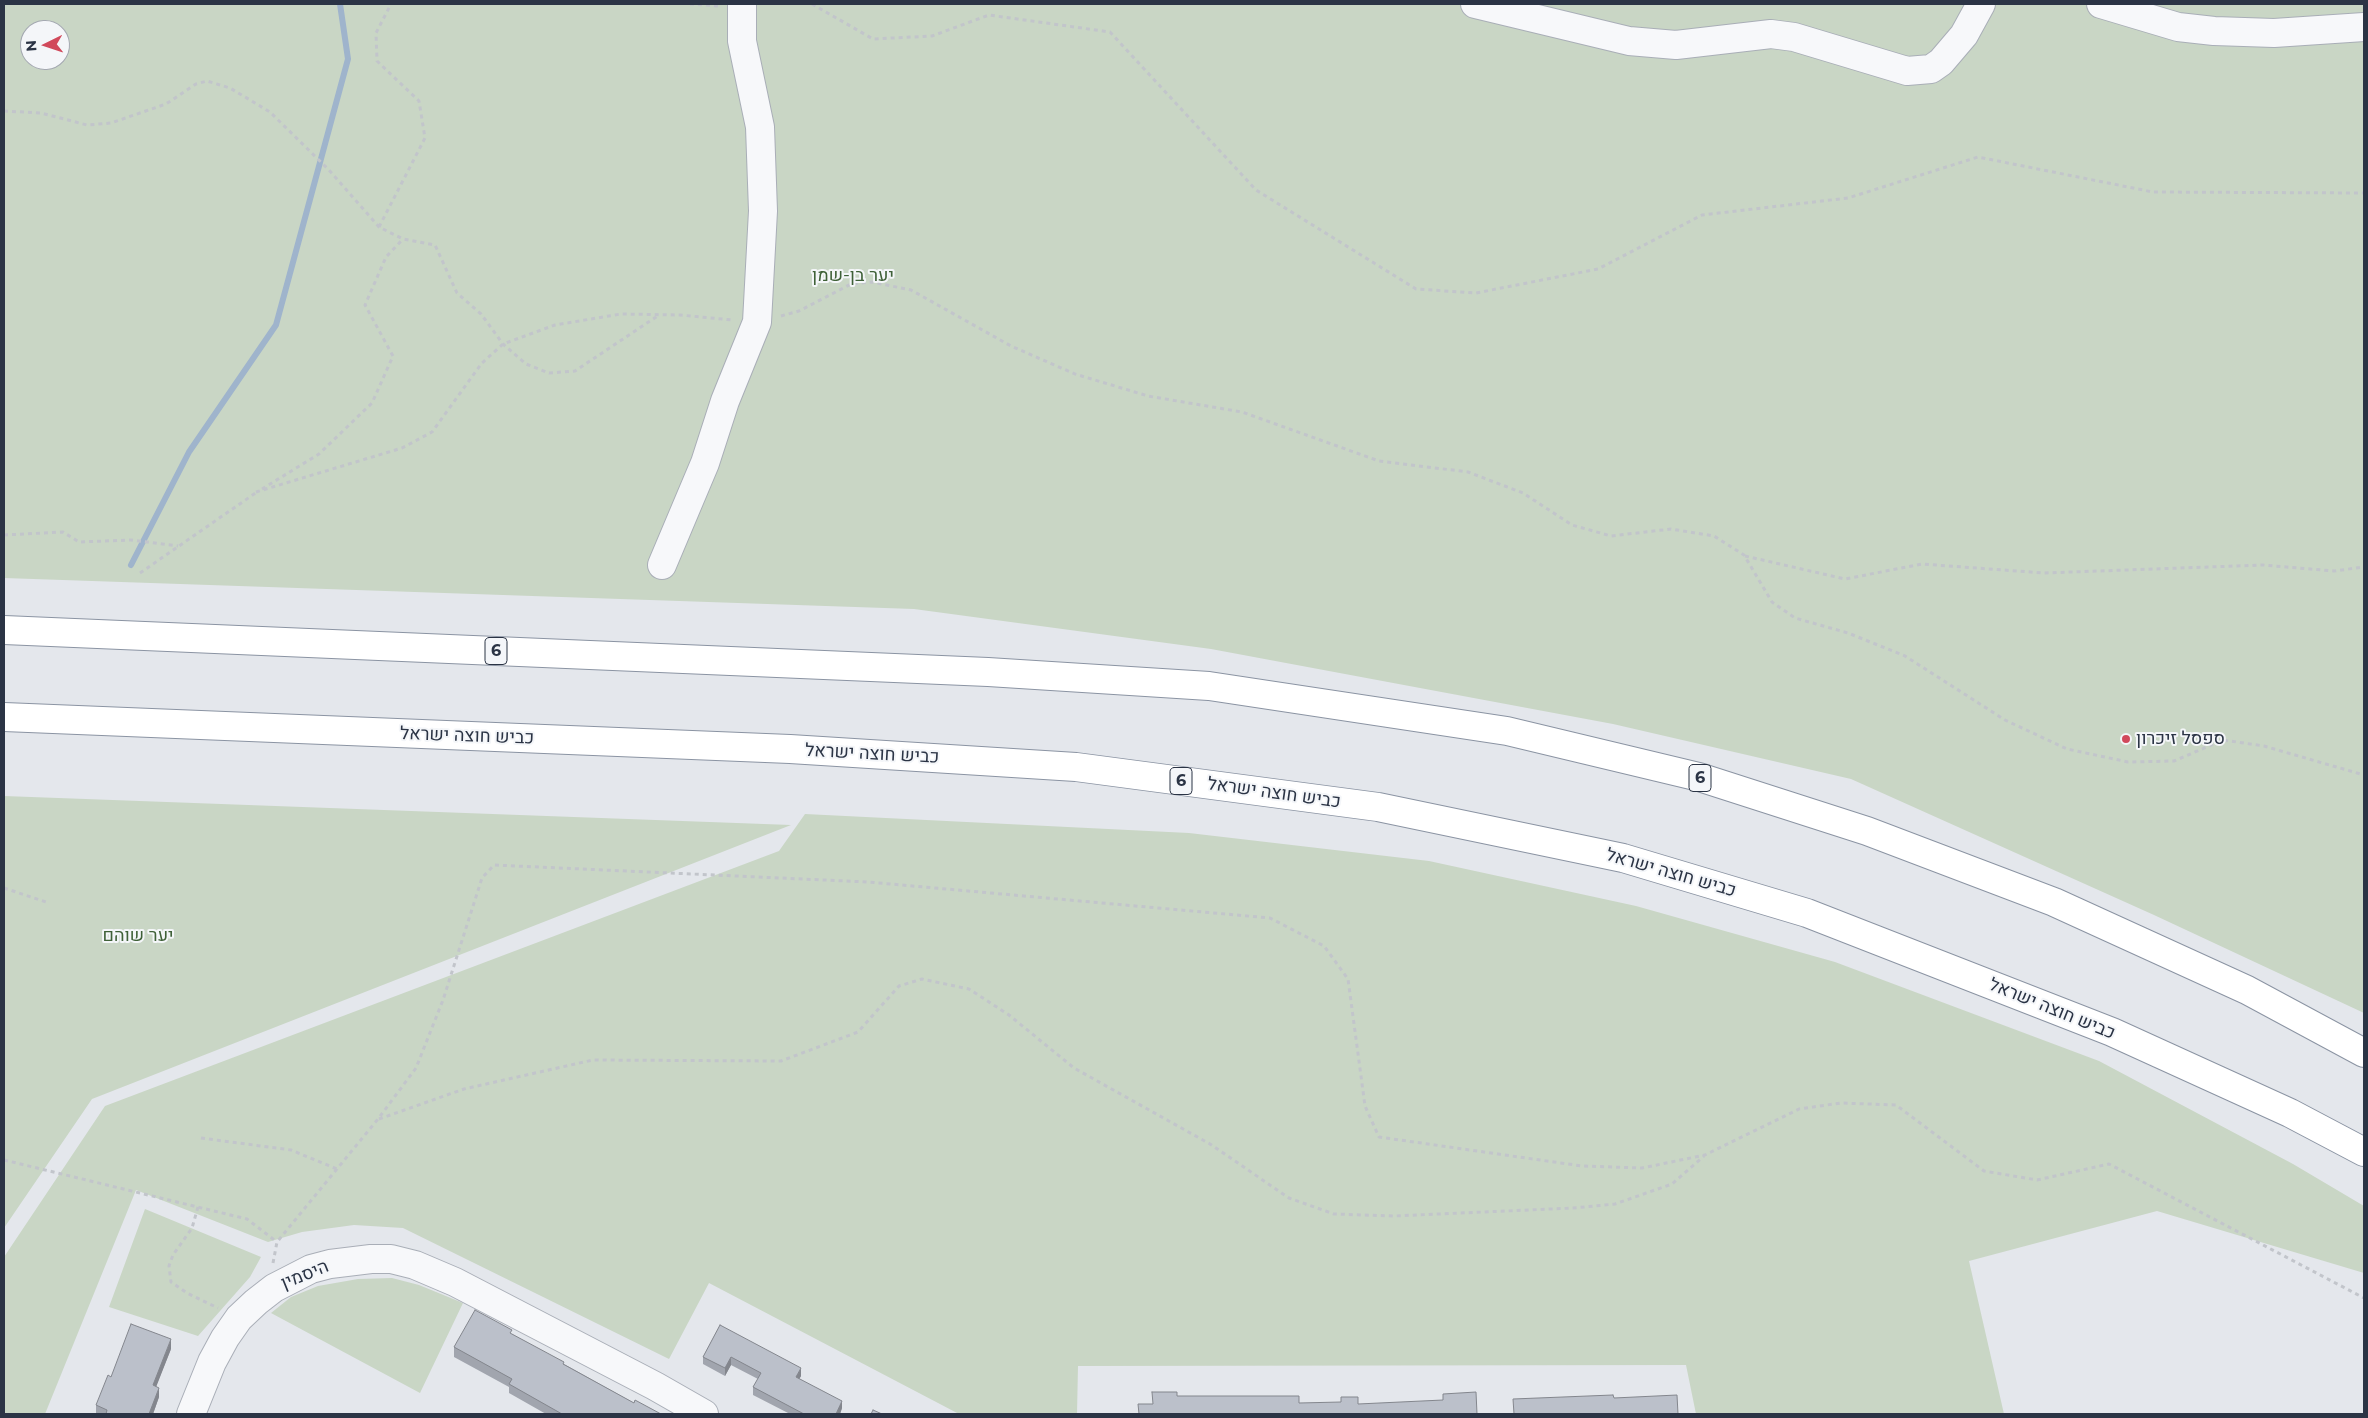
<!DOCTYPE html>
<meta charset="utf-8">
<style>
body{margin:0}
#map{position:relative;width:2368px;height:1418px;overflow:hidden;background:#e4e7ec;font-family:Montserrat,sans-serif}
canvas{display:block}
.frame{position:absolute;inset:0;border:5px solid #2b3445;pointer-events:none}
.north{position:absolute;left:20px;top:20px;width:50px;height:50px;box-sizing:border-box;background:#f4f6f9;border:1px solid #a4a8b1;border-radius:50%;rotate:266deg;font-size:14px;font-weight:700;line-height:20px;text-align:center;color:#2b3445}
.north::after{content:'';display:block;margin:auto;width:18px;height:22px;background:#d1495b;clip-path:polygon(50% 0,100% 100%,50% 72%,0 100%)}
</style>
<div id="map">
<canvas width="2368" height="1418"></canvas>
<div class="frame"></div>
<div class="north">N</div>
</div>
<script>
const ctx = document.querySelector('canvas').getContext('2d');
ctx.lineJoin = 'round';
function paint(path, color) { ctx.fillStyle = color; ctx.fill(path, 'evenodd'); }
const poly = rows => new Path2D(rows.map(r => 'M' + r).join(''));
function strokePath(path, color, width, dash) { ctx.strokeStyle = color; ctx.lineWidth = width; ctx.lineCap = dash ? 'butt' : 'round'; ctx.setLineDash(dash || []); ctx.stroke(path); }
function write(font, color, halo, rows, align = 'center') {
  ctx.font = font + ' Montserrat,Heebo,sans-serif'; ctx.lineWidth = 4; ctx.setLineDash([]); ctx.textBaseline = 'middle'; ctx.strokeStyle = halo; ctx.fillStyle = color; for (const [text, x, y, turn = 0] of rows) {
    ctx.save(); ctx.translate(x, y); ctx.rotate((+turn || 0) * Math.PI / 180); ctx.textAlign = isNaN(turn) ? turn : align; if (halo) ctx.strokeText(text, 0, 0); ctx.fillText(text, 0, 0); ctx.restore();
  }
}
const green = poly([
 [4,4,2364,4,2364,1013,2154,915,1851,779,1613,724,1211,649,914,609,4,578],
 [30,30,60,30,60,60,30,60],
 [4,796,791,825,92,1099,4,1228],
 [805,814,1189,833,1429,861,1636,906,1835,962,2099,1061,2293,1164,2364,1206,2364,1273,2157,1211,1969,1261,2004,1414,1696,1414,1686,1365,1078,1366,1077,1414,959,1414,709,1283,669,1359,403,1228,354,1225,302,1232,268,1242,136,1190,45,1414,4,1414,4,1257,105,1106,779,851],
 [145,1209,261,1257,250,1277,198,1336,109,1307],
 [392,1278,419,1285,463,1303,420,1393,271,1313,291,1297,318,1286,358,1279]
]);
const stream = poly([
 [131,565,189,452,276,325,348,59,340,4]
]);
const path = poly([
 [690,4,719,6],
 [812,4,873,39,932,36,989,15,1110,32,1256,190,1416,289,1476,293,1598,269,1702,215,1848,198,1978,157,2153,192,2364,193],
 [4,111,41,113,87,125,111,123,166,104,196,84,207,81,230,88,270,112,329,170,379,227,403,239,435,245,457,293,481,314,503,344,526,364,549,373,575,371,659,315],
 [379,227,425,138,419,101,377,61,376,33,391,4],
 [781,316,799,311,851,284,872,282,911,290,1011,346,1075,374,1148,396,1242,412,1379,461,1468,472,1523,493,1572,525,1611,536,1671,529,1714,536,1744,555,1772,602,1795,618,1848,633,1905,656,2005,720,2067,749,2128,762,2174,761,2223,740,2264,746,2364,775],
 [262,489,319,454,372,403,393,356,365,305,386,257,403,239],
 [256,492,402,448,432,432,482,363,503,344,555,325,621,314,680,315,733,320],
 [4,535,63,532,79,542,131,540,178,546],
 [1745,556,1845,579,1922,564,2044,573,2263,565,2334,571,2364,567],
 [140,573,257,492],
 [4,888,46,902],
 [379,1119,464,1089,593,1060,781,1061,858,1032,899,986,922,979,969,989,1009,1015,1074,1068,1210,1144,1289,1198,1334,1214,1394,1216,1573,1208,1615,1204,1672,1184,1704,1156],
 [201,1138,291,1150,337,1169],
 [4,1160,247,1219,277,1242],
 [198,1207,192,1228,173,1255,169,1266,171,1282,187,1293,218,1308],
 [273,1263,277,1242,378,1119,416,1068,443,1000,482,878,494,865,868,882,1270,918,1324,946,1348,979,1365,1106,1379,1137,1582,1166,1642,1168,1705,1155,1799,1109,1841,1103,1896,1105,1984,1171,2037,1180,2109,1164,2364,1298]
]);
const minor = poly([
 [1475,4,1629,41,1676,45,1771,34,1794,37,1907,71,1931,69,1941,62,1964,35,1981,4],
 [2101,4,2178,27,2214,31,2274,33,2364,27],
 [662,565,705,463,725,401,757,322,763,211,760,127,742,41,742,4],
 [191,1414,212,1362,225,1338,239,1318,256,1302,274,1288,311,1269,330,1264,371,1259,391,1259,415,1265,455,1282,655,1386,704,1414]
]);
const highway = poly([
 [4,630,988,672,1209,686,1507,731,1699,777,1867,831,2054,902,2247,990,2364,1053],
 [4,717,790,749,1076,767,1378,807,1623,858,1807,913,2112,1032,2290,1113,2364,1152]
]);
const wall = poly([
 [720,1325,801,1376,799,1379,842,1408,840,1414,790,1414,753,1395,753,1387,758,1379,731,1365,725,1376,703,1364,703,1357],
 [512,1334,564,1364,634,1403,661,1414,546,1414,509,1393,509,1387,454,1357,454,1347],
 [171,1349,156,1386,159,1397,153,1414,96,1414,96,1405]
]);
const shadedWall = poly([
 [171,1339,171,1349,153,1395,153,1385],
 [731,1357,731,1365,725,1376,725,1368],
 [801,1368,801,1376,796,1385,796,1377],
 [159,1388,159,1397,153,1414,149,1414],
 [842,1401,842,1408,840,1414,836,1414]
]);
const building = poly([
 [475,1310,512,1330,510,1333,564,1362,563,1364,634,1403,635,1400,661,1414,562,1414,509,1384,512,1379,454,1347,475,1310],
 [131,1324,171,1339,153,1385,159,1388,149,1414,106,1414,107,1410,96,1405,108,1375,111,1377,131,1324],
 [720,1325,801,1368,796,1377,842,1401,836,1414,803,1414,804,1414,753,1387,761,1373,731,1357,725,1368,703,1357,720,1325],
 [1152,1392,1177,1392,1177,1396,1299,1396,1299,1403,1341,1402,1341,1397,1358,1397,1358,1404,1443,1400,1443,1394,1476,1392,1477,1414,1139,1414,1138,1404,1153,1404,1152,1392],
 [1613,1395,1614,1398,1677,1395,1678,1414,1514,1414,1513,1399,1613,1395],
 [873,1410,882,1414,871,1414,873,1410]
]);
const markers = [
 [2126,739,5,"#d1495b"]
];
const shields = [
 [496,651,22],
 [1700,778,22],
 [1181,781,22]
];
const shieldNames = [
 ["6",496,651],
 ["6",1700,778],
 ["6",1181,781]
];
const parkNames = [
 ["יער בן-שמן",853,276],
 ["יער שוהם",138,936]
];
const streetNames = [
 ["כביש חוצה ישראל",467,736,2],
 ["כביש חוצה ישראל",872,754,3],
 ["כביש חוצה ישראל",1274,793,8],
 ["כביש חוצה ישראל",1671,873,16],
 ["כביש חוצה ישראל",2052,1009,22],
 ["היסמין",305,1275,-22]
];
const poiNames = [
 ["ספסל זיכרון",2136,739]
];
paint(green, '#c9d6c5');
strokePath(stream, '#9fb4cc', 6);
strokePath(minor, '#a9aeb7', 30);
strokePath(highway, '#8b94a3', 30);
strokePath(path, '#c2c5cb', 3, [4, 4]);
strokePath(minor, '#f7f8fa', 28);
strokePath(highway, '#fff', 28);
paint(wall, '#a1a5ae');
paint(shadedWall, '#83868d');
paint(building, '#bbc0ca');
strokePath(building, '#83868d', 1);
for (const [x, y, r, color] of markers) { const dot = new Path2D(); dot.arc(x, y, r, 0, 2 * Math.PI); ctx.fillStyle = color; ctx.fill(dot); strokePath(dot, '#f4f6f9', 2); }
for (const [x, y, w] of shields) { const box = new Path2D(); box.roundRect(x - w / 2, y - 13.5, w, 27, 4); ctx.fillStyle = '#f4f6f9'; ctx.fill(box); strokePath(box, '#2b3445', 1); }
write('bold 16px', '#2b3445', null, shieldNames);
write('18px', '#3f6138', '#f4f6f9', parkNames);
write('18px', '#2b3445', '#f4f6f9', streetNames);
write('18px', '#2b3445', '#f4f6f9', poiNames, 'left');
</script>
